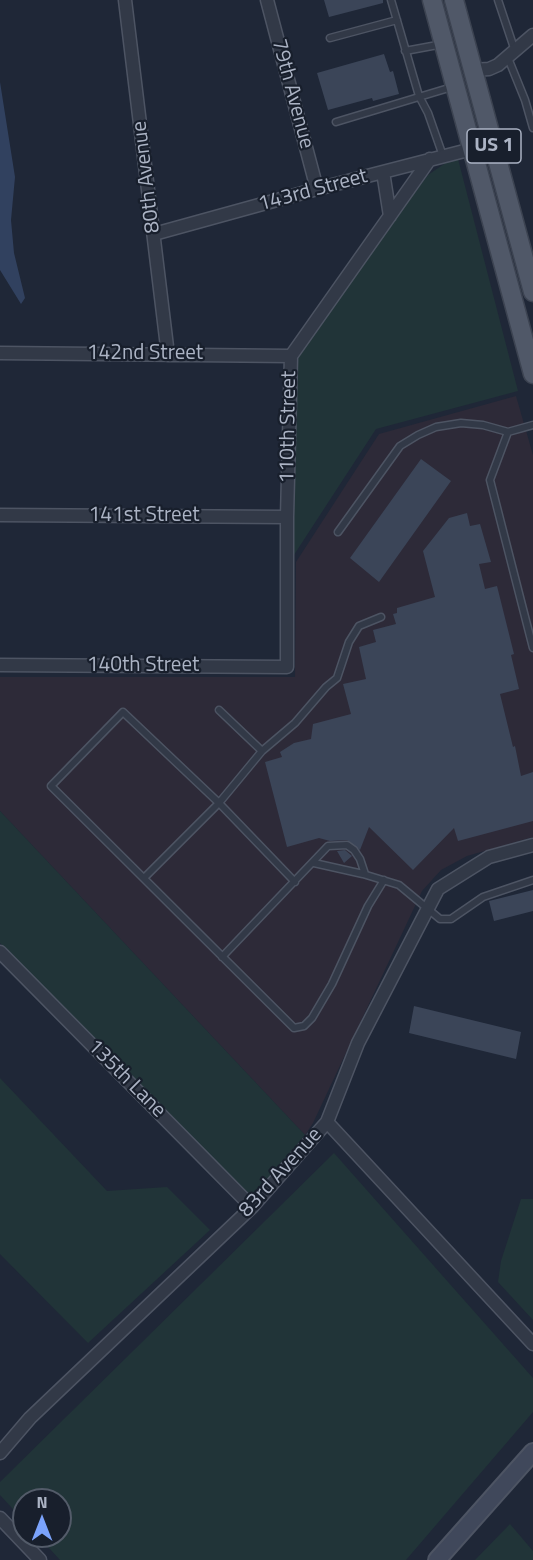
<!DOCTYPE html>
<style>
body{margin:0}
#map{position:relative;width:533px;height:1560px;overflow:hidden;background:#1f2737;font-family:"Titillium Web",sans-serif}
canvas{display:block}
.north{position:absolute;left:12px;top:1488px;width:60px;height:60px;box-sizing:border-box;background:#181f2c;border:2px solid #535b69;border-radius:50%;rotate:0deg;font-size:16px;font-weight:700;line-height:24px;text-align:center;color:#acb4c5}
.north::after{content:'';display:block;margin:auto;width:21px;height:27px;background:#7ba3fb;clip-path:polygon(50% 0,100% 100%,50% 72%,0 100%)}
</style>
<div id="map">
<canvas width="533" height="1560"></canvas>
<div class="north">N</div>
</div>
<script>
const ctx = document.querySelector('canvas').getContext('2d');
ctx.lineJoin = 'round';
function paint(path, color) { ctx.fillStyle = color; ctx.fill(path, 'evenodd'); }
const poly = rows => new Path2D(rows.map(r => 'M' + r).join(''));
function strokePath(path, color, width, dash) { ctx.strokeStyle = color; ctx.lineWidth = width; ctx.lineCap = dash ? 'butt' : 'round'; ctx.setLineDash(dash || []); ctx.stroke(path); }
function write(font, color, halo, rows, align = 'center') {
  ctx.font = font + ' "Titillium Web",sans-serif'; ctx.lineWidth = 4.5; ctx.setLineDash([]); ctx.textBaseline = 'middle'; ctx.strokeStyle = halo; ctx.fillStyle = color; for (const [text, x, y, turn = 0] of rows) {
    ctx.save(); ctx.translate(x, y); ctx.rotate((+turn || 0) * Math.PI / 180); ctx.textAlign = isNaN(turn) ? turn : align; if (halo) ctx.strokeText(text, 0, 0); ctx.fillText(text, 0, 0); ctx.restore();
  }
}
const medical = poly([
 [516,396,533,455,533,837,467,856,441,870,422,891,313,1123,305,1135,0,811,0,677,295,677,296,562,379,434]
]);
const green = poly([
 [457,155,518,391,376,429,292,558,289,360,428,175],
 [0,811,305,1135,249,1201,0,943],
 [0,1078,107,1191,167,1187,210,1230,88,1343,0,1254],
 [334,1153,533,1378,533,1412,406,1560,60,1560,38,1536,60,1536,60,1500,24,1500,24,1521,0,1495,0,1482],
 [521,1199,533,1199,533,1320,498,1282,501,1261],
 [510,1524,533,1551,533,1560,475,1560]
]);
const water = poly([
 [0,82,15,177,11,220,14,253,25,298,21,304,0,270]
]);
const building = poly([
 [324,0,383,0,383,3,329,17],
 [384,54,390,72,393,71,399,94,373,101,372,98,328,110,317,73],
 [421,459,451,481,379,582,350,558],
 [467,513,470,526,480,524,491,562,479,564,485,589,497,586,514,654,511,655,519,689,500,694,513,747,515,746,521,776,533,772,533,821,458,841,454,828,413,870,369,827,360,850,347,840,330,841,319,838,287,847,265,762,282,757,280,752,294,743,311,739,313,724,351,714,343,684,366,679,359,647,376,642,373,630,396,624,393,614,397,613,397,608,435,597,423,551,449,518],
 [345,850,352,856,344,863,337,851],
 [533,890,533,911,494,921,489,901],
 [414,1006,521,1032,516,1059,409,1033]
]);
const lane = poly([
 [391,0,419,96,428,113,443,156],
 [498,0,515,51],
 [330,38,397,20],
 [405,51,443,44],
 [508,58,525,100,533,128],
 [336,122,452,87],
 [508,432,490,480,533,648],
 [338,532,400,446,418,435,436,427,461,423,483,425,508,432,533,425],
 [219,710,262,751],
 [314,863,363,874,399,885,440,919,451,919,483,897,533,880],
 [144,878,219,803,262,751,295,723,326,687,337,678,349,642,359,626,381,617],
 [295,882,219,803,123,712,51,786,294,1028,304,1026,312,1018,332,984,368,906,384,880],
 [222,957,328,846,347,845,354,850,360,859,365,874]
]);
const street = poly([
 [125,0,168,355],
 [267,0,317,189],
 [473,70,489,69,498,65,533,35],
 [383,172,390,216],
 [154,234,317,189,472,149],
 [0,353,291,356],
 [0,515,287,517],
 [0,665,287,667,287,517,291,356,430,159],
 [0,952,252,1207],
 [327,1122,533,1344],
 [0,1453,30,1418,252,1207,327,1122,358,1043,438,889,489,857,533,845],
 [0,1518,40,1560]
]);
const secondary = poly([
 [437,1560,533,1452]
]);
const primary = poly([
 [432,0,533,374],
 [454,0,533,292]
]);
const shields = [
 [494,146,54]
];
const shieldNames = [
 ["US 1",494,146]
];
const streetNames = [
 ["79th Avenue",292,94,75],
 ["80th Avenue",147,177,-97],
 ["143rd Street",313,191,-15],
 ["142nd Street",145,354],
 ["110th Street",289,427,-89],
 ["141st Street",144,516],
 ["140th Street",143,666],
 ["135th Lane",126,1079,45],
 ["83rd Avenue",281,1173,-48]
];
paint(medical, '#2d2a38');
paint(green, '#213438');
paint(water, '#31415f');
paint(building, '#3b4558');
strokePath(lane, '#4d5463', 9);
strokePath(street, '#4d5463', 15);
strokePath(secondary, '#4d5463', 20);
strokePath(primary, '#3c4351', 21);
strokePath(lane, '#323947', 6);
strokePath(street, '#323947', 12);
strokePath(secondary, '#40485b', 16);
strokePath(primary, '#505868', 18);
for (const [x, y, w] of shields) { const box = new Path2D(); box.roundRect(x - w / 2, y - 17, w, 34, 4.5); ctx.fillStyle = '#181f2c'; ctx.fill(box); strokePath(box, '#acb4c5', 1.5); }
write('bold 20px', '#acb4c5', null, shieldNames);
write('21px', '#acb4c5', '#181f2c', streetNames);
</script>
